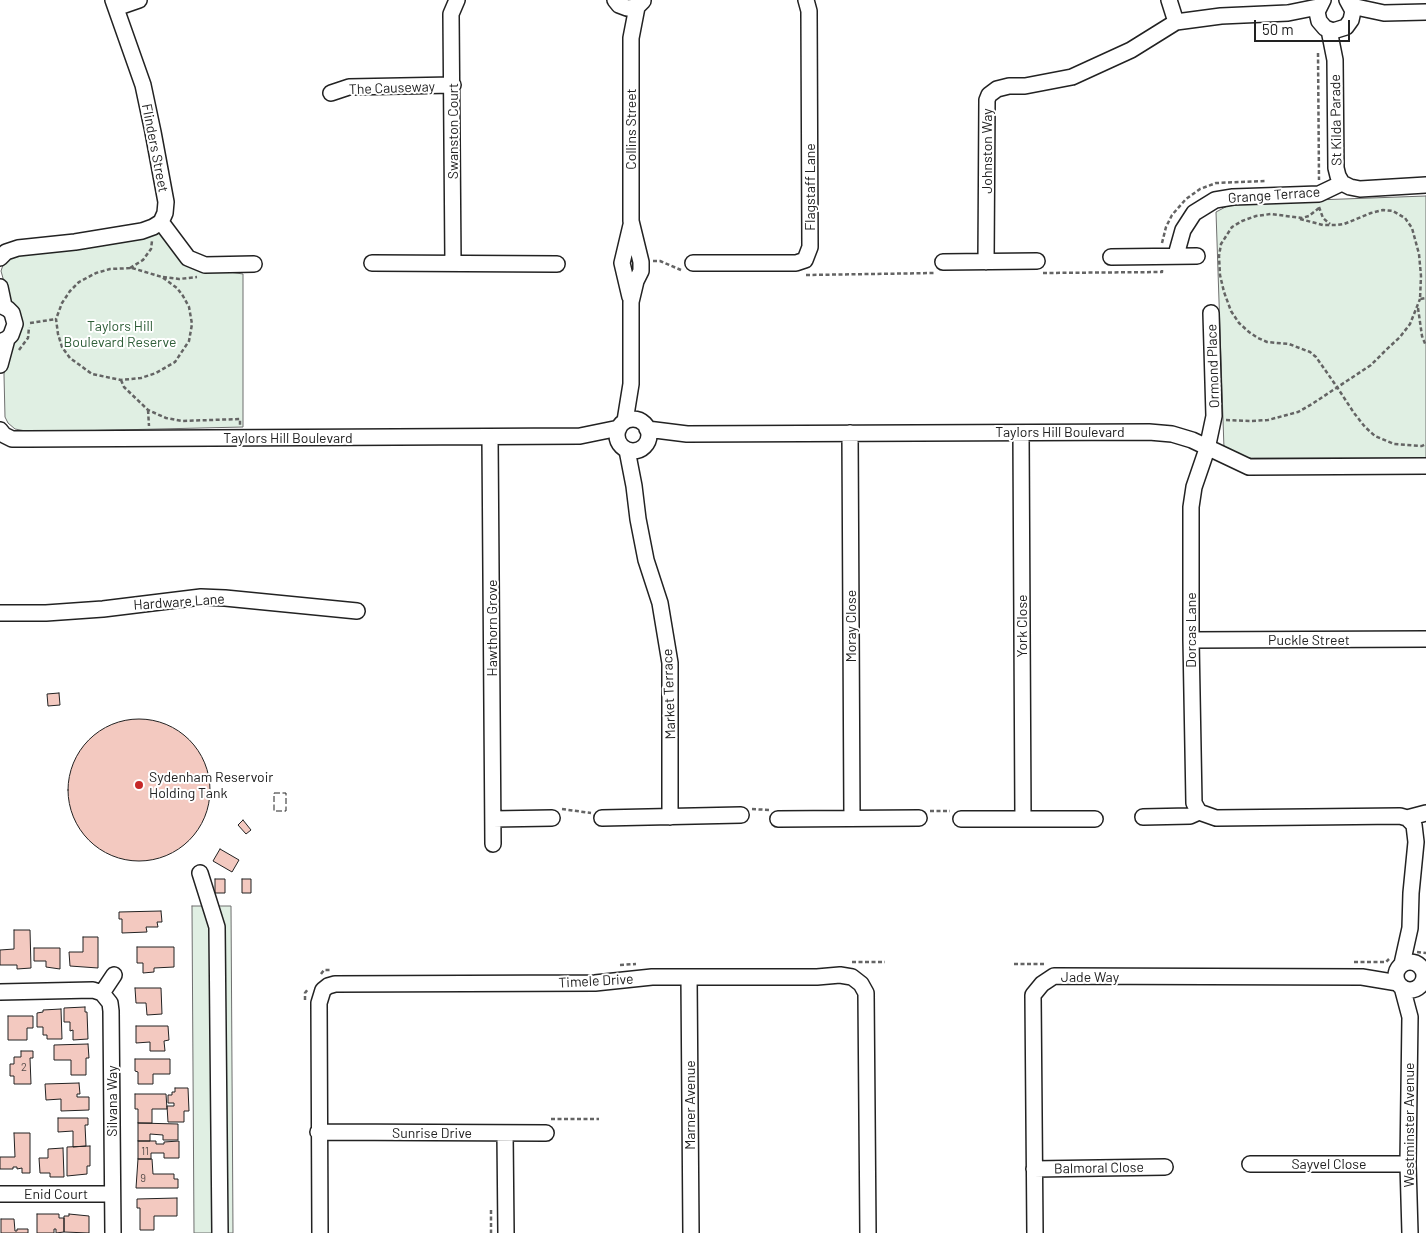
<!DOCTYPE html>
<style>
body{margin:0}
#map{position:relative;width:1426px;height:1233px;overflow:hidden;background:#fff;font-family:Barlow,sans-serif}
canvas{display:block}
.scale{position:absolute;left:1254px;top:20px;width:96px;height:22px;box-sizing:border-box;border:2px solid #222;border-top:0;padding-left:6px;font-size:15px;line-height:18px;white-space:nowrap;color:#222;-webkit-text-stroke:4px #fff;paint-order:stroke}
</style>
<div id="map">
<canvas width="1426" height="1233"></canvas>
<div class="scale">50 m</div>
</div>
<script>
const ctx = document.querySelector('canvas').getContext('2d');
ctx.lineJoin = 'round';
function paint(path, color) { ctx.fillStyle = color; ctx.fill(path, 'evenodd'); }
const poly = rows => new Path2D(rows.map(r => 'M' + r).join(''));
function strokePath(path, color, width, dash) { ctx.strokeStyle = color; ctx.lineWidth = width; ctx.lineCap = dash ? 'butt' : 'round'; ctx.setLineDash(dash || []); ctx.stroke(path); }
function write(font, color, halo, rows, align = 'center') {
  ctx.font = font + ' Barlow,sans-serif'; ctx.lineWidth = 4; ctx.setLineDash([]); ctx.textBaseline = 'middle'; ctx.strokeStyle = halo; ctx.fillStyle = color; for (const [text, x, y, turn = 0] of rows) {
    ctx.save(); ctx.translate(x, y); ctx.rotate((+turn || 0) * Math.PI / 180); ctx.textAlign = isNaN(turn) ? turn : align; if (halo) ctx.strokeText(text, 0, 0); ctx.fillText(text, 0, 0); ctx.restore();
  }
}
const green = poly([
 [1426,196,1426,458,1248,458,1224,449,1216,212,1233,203,1426,196],
 [160,232,202,268,243,274,243,427,31,432,15,429,8,423,5,417,4,375,4,367,12,347,18,337,22,327,19,314,8,296,6,289,1,271,4,262,22,252,160,232],
 [192,906,231,906,233,1233,194,1233,192,906]
]);
const building = poly([
 [59,693,60,705,48,706,47,694,59,693],
 '68 790a71 71 0 1 1 142 0a71 71 0 1 1-142 0Z',
 [243,820,251,830,246,834,238,825,243,820],
 [220,849,239,860,232,872,213,861,220,849],
 [215,879,225,879,225,893,215,893,215,879],
 [242,879,251,879,251,893,242,893,242,879],
 [161,911,162,922,157,922,158,927,146,927,147,932,122,933,122,919,119,919,119,912,161,911],
 [14,930,30,930,31,968,17,969,17,965,0,965,0,950,14,949,14,930],
 [83,937,98,937,98,968,70,966,69,952,83,952,83,937],
 [137,947,174,947,174,967,154,968,154,972,143,973,143,963,137,963,137,947],
 [34,948,60,948,60,969,46,967,46,961,34,961,34,948],
 [135,988,161,988,162,1014,147,1015,146,1003,136,1003,135,988],
 [85,1007,85,1012,87,1012,88,1039,73,1040,73,1030,70,1031,70,1022,64,1022,64,1008,85,1007],
 [61,1009,62,1039,47,1039,47,1035,43,1035,43,1027,37,1027,37,1013,43,1012,43,1010,61,1009],
 [8,1016,33,1016,33,1028,27,1028,27,1040,8,1040,8,1016],
 [136,1026,168,1026,169,1040,164,1041,165,1051,150,1051,150,1042,136,1043,136,1026],
 [88,1044,89,1058,86,1058,86,1075,71,1075,71,1060,54,1060,54,1045,88,1044],
 [21,1051,33,1051,33,1058,30,1058,31,1084,14,1084,14,1076,10,1076,10,1064,14,1064,14,1057,21,1057,21,1051],
 [135,1059,170,1059,170,1074,153,1074,153,1084,138,1084,138,1072,135,1071,135,1059],
 [79,1083,80,1094,77,1094,77,1097,89,1097,89,1110,61,1111,61,1099,46,1100,45,1084,79,1083],
 [175,1088,188,1088,189,1111,184,1111,184,1122,168,1122,167,1106,174,1106,174,1103,168,1103,168,1095,172,1095,172,1092,175,1092,175,1088],
 [135,1094,166,1094,167,1109,152,1109,152,1123,138,1123,138,1109,135,1109,135,1094],
 [58,1118,88,1118,88,1125,85,1125,86,1146,73,1147,73,1131,58,1132,58,1118],
 [138,1123,178,1124,178,1140,163,1140,163,1135,150,1134,150,1141,138,1141,138,1123],
 [14,1133,30,1133,30,1173,22,1173,22,1168,17,1169,17,1167,13,1167,13,1169,0,1169,0,1157,15,1157,14,1133],
 [138,1141,156,1141,156,1144,164,1144,164,1142,179,1141,179,1158,164,1158,164,1153,151,1153,151,1159,138,1159,138,1141],
 [90,1146,90,1166,87,1166,87,1174,67,1176,67,1147,90,1146],
 [63,1148,64,1177,50,1177,50,1173,40,1173,39,1158,48,1158,48,1149,63,1148],
 [138,1159,152,1159,153,1174,174,1174,174,1179,178,1179,178,1188,136,1188,138,1159],
 [177,1198,177,1216,154,1216,154,1230,140,1230,140,1208,137,1208,137,1199,177,1198],
 [37,1214,59,1214,59,1218,64,1218,64,1232,56,1233,56,1229,54,1229,54,1233,37,1233,37,1214],
 [69,1214,89,1216,89,1233,64,1232,64,1216,69,1216,69,1214],
 [1,1219,14,1219,15,1231,17,1231,17,1229,28,1229,28,1233,1,1233,1,1219]
]);
const path = poly([
 [1318,53,1319,180],
 [1319,207,1323,218,1330,224],
 [1319,208,1309,216,1302,218,1271,214,1256,216,1242,221,1232,227,1221,244,1219,256,1220,275,1224,292,1231,311,1239,323,1249,332,1258,338,1267,342,1289,344,1310,352,1316,357,1337,387,1354,413,1365,427,1375,436,1394,444,1422,446,1426,444],
 [1300,219,1323,225,1337,225,1344,224,1371,213,1383,210,1393,211,1405,218,1412,228,1419,254,1421,276,1420,299,1426,298],
 [1162,243,1166,227,1172,215,1186,199,1200,189,1216,183,1265,181],
 [653,261,660,261,681,270],
 [130,268,143,260,151,249,152,241],
 [132,268,162,277,177,288,183,296,189,307,192,324,189,341,175,362,156,373,141,378,121,380,92,374,70,358,62,347,58,334,56,319,62,303,70,291,79,282,96,273,110,269,132,268],
 [1043,273,1162,272,1162,269],
 [806,275,935,273],
 [163,277,179,279,197,277],
 [1418,308,1422,336,1426,346],
 [30,323,56,319],
 [19,350,28,338,29,327],
 [121,380,124,387,148,410,166,418,182,421,240,419,240,425],
 [148,410,149,426],
 [1226,420,1251,421,1268,420,1298,412,1312,404,1371,365,1386,350,1400,337,1410,324,1420,299],
 [562,809,591,813],
 [752,809,769,810],
 [930,811,950,811],
 [1417,952,1426,953],
 [852,962,885,962],
 [1354,962,1386,962,1389,959],
 [1014,964,1046,964],
 [620,965,636,964],
 [321,974,324,970,332,970],
 [305,1000,305,993,308,989],
 [551,1119,599,1119],
 [491,1210,491,1233]
]);
const minor = poly([
 [615,0,619,5,627,8,637,7,643,1],
 [1169,0,1176,22,1221,16,1288,13,1318,7],
 [1323,0,1317,12,1319,21,1325,28,1333,31,1346,27,1351,20,1353,11,1347,0],
 [1351,6,1384,13,1426,12],
 [116,8,139,0],
 [1329,30,1335,60,1336,168,1338,176,1342,183,1350,187,1360,189,1426,185],
 [331,93,349,87,453,85],
 [161,222,188,258,205,265,254,264],
 [1176,255,1183,230,1194,213,1215,200,1233,197,1319,194,1342,183],
 [1111,257,1197,256],
 [0,258,6,252,18,248,75,242,142,231,153,227,161,222,165,213,166,202,153,132,143,85,113,0],
 [943,262,1037,261],
 [986,262,987,100,989,95,997,89,1009,86,1025,86,1072,77,1131,50,1176,22],
 [372,263,557,264],
 [453,263,451,14,457,0],
 [693,263,796,263,805,260,810,247,809,11,806,0],
 [0,287,4,306],
 [630,297,622,263,631,225],
 [0,305,8,309,12,313,15,324,11,335,7,339,0,342],
 [1211,313,1214,416,1207,449,1194,487,1191,507,1191,640,1194,803,1199,812,1216,818,1400,816,1407,818,1414,825,1416,842,1411,893,1410,928,1402,964],
 [0,365,7,339],
 '617 435a16 16 0 1 1 32 0a16 16 0 1 1-32 0Z',
 [625,421,631,384,631,302,636,281,641,271,641,262,631,221,631,38,637,7],
 [647,429,687,434,1149,432,1172,434,1192,440,1249,467,1426,466],
 [0,430,4,435,12,439,28,439,580,436,619,428],
 [850,433,852,818],
 [1021,433,1023,819],
 [490,437,493,844],
 [627,450,634,486,638,519,646,560,660,603,670,663,670,817],
 [0,613,46,613,103,609,201,597,225,598,357,611],
 [1191,640,1426,639],
 [1143,817,1190,816,1199,812],
 [602,818,741,815],
 [1407,818,1426,813],
 [493,819,552,818],
 [778,819,919,818],
 [961,819,1095,819],
 [200,873,217,927,220,1233],
 '1396 976a14 14 0 1 1 28 0a14 14 0 1 1-28 0Z',
 [689,977,691,1233],
 [1402,987,1410,1017,1408,1164,1410,1233],
 [0,992,93,990,102,993],
 [318,1132,546,1133],
 [505,1133,506,1233],
 [1250,1164,1408,1164],
 [1034,1169,1165,1167],
 [0,1194,112,1194],
 [113,1233,111,1011,110,1003,102,993,114,975],
 [320,1233,319,1003,323,990,328,986,335,984,595,983,652,977,817,977,840,975,852,977,861,984,866,993,868,1233],
 [1035,1233,1033,995,1042,984,1054,976,1362,977,1398,983]
]);
const fence = poly([
 [274,793,286,793,286,811,274,811,274,793]
]);
const markers = [
 [139,785,5,"#c62828"]
];
const numberNames = [
 ["2",24,1067],
 ["11",145,1151],
 ["9",143,1178]
];
const streetNames = [
 ["The Causeway",392,88,-2],
 ["St Kilda Parade",1336,120,-91],
 ["Collins Street",631,129,-90],
 ["Swanston Court",453,131,-90],
 ["Flinders Street",155,148,79],
 ["Johnston Way",987,151,-90],
 ["Flagstaff Lane",810,187,-90],
 ["Grange Terrace",1274,195,-4],
 ["Ormond Place",1213,366,-92],
 ["Taylors Hill Boulevard",1060,432],
 ["Taylors Hill Boulevard",288,438],
 ["Hardware Lane",179,602,-4],
 ["Moray Close",851,626,-90],
 ["York Close",1022,626,-90],
 ["Hawthorn Grove",492,628,-90],
 ["Dorcas Lane",1191,630,-90],
 ["Puckle Street",1309,640],
 ["Market Terrace",669,694,-92],
 ["Jade Way",1090,977],
 ["Timele Drive",596,981,-3],
 ["Silvana Way",112,1101,-90],
 ["Marner Avenue",690,1105,-90],
 ["Westminster Avenue",1409,1125,-90],
 ["Sunrise Drive",432,1133],
 ["Sayvel Close",1329,1164],
 ["Balmoral Close",1099,1168,-1],
 ["Enid Court",56,1194]
];
const parkNames = [
 ["Taylors Hill",120,326],
 ["Boulevard Reserve",120,342]
];
const poiNames = [
 ["Sydenham Reservoir",149,777],
 ["Holding Tank",149,793]
];
paint(green, '#e0efe3');
strokePath(green, '#6f6f6f', 1);
paint(building, '#f3c9c0');
strokePath(building, '#222', 1);
strokePath(minor, '#222', 18);
strokePath(path, '#646464', 2.5, [4, 2.5]);
strokePath(minor, '#fff', 15);
strokePath(fence, '#222', 1, [6, 2.5]);
for (const [x, y, r, color] of markers) { const dot = new Path2D(); dot.arc(x, y, r, 0, 2 * Math.PI); ctx.fillStyle = color; ctx.fill(dot); strokePath(dot, '#fff', 2); }
write('11px', '#564c4a', null, numberNames);
write('14px', '#222', '#fff', streetNames);
write('14px', '#2f5e38', '#fff', parkNames);
write('14px', '#222', '#fff', poiNames, 'left');
</script>
